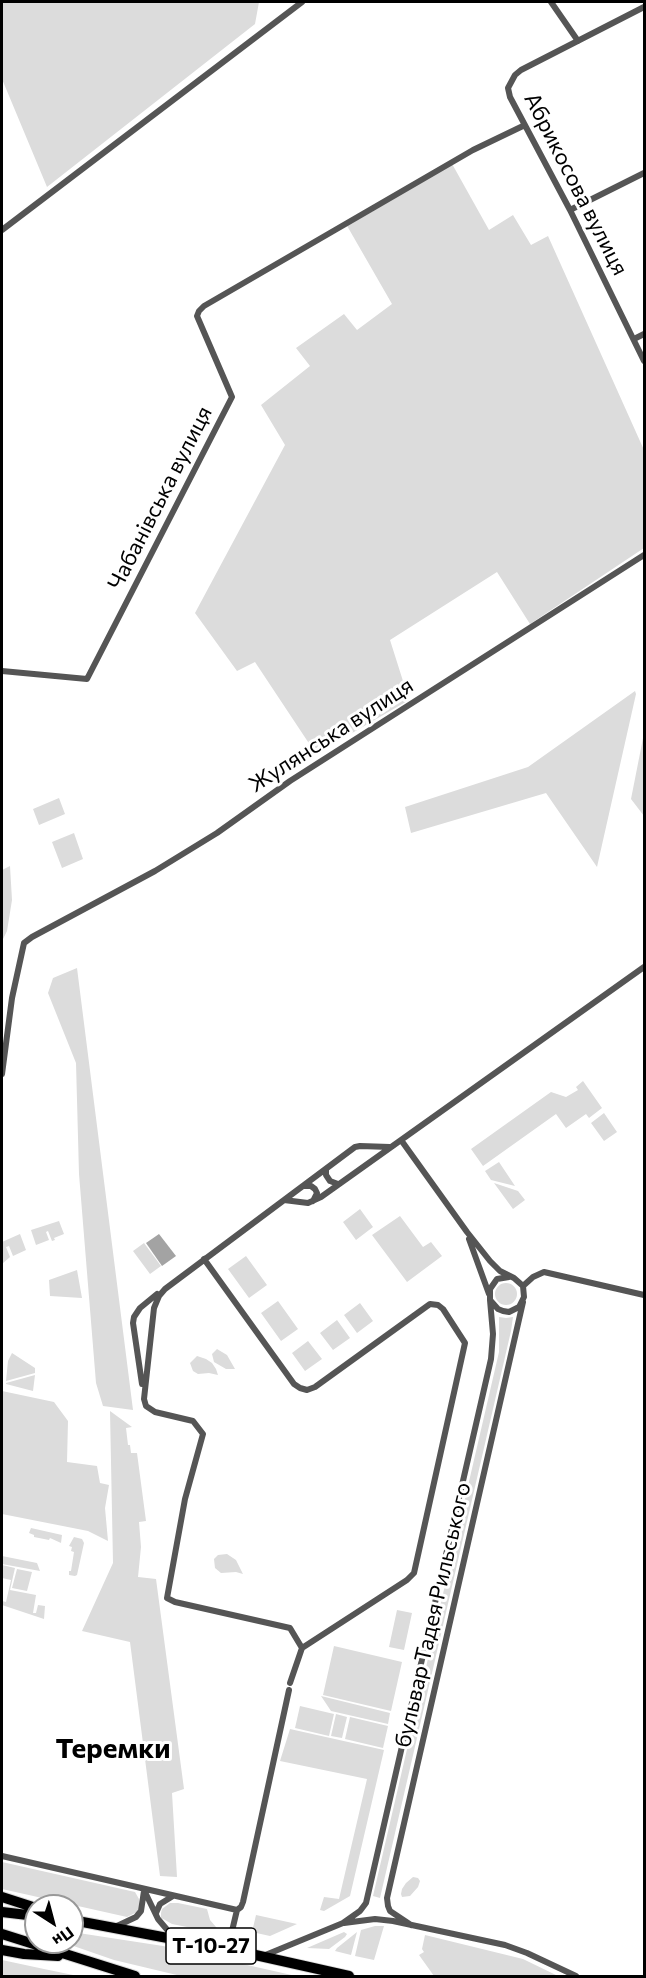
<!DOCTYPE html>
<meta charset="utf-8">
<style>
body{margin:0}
#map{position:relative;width:646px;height:1978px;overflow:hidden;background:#fff;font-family:Commissioner,sans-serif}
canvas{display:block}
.frame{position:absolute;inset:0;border:3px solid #000;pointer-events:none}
.north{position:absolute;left:24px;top:1894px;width:60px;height:60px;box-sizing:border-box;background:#fff;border:2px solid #999;border-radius:50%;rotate:144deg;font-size:16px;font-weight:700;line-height:24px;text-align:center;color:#000}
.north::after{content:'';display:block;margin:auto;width:21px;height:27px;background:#000;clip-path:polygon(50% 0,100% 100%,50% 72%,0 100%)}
</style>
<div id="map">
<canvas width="646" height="1978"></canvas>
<div class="frame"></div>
<div class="north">Пн</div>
</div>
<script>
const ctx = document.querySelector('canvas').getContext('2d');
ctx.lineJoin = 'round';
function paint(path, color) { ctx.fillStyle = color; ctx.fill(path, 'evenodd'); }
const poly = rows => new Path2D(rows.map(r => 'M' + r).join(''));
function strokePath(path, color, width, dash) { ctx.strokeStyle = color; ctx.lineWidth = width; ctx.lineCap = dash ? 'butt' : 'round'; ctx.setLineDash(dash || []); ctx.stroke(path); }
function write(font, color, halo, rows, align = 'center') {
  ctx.font = font + ' Commissioner,sans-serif'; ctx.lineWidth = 6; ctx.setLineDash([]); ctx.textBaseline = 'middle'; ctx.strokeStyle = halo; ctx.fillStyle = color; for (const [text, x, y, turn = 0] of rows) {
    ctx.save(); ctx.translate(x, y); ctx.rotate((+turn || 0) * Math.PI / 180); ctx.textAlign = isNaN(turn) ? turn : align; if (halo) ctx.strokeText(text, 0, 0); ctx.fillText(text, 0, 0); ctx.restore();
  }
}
const green = poly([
 [2,2,259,2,255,24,47,187,2,79],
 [451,162,489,230,513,215,531,245,548,236,644,450,644,548,530,624,497,572,390,640,409,700,316,754,255,662,237,671,195,613,285,445,261,405,310,366,296,348,344,314,357,330,392,304,346,224],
 [635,691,636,694,597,867,546,793,411,833,405,807,528,767],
 [644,733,644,816,631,799],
 [59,798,65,814,39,825,33,809],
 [74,833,83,859,62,868,52,842],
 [10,866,12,900,7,931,2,941,2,870],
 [77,968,133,1410,103,1406,96,1383,79,1174,76,1063,48,993,53,978],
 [583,1081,602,1108,589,1118,586,1114,566,1128,556,1114,483,1166,471,1149,551,1092,566,1097,578,1090,576,1087],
 [604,1113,617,1132,604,1141,591,1123],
 [499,1162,515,1186,491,1180,485,1171],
 [494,1183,518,1191,525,1200,513,1209],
 [360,1209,373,1227,356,1240,343,1222],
 [400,1216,423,1247,431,1242,442,1256,407,1282,372,1235],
 [59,1221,64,1234,54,1238,55,1240,52,1241,48,1231,46,1232,49,1240,36,1245,31,1230],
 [20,1234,26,1250,13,1256,9,1246,6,1247,10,1257,2,1264,2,1242],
 [144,1243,161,1266,150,1274,133,1251],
 [246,1256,267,1285,249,1298,228,1269],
 [77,1270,82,1298,50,1296,49,1280],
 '495 1294a11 11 0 1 1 22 0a11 11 0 1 1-22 0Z',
 [278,1301,298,1329,281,1341,261,1313],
 [360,1303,373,1321,357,1333,344,1315],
 [499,1317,506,1318,513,1317,511,1331,380,1898,373,1896,499,1352],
 [337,1320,350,1338,333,1350,320,1333],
 [308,1341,322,1359,305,1371,292,1353],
 [217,1349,227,1355,235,1369,226,1369,214,1362,212,1354],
 [12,1353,35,1368,35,1373,6,1381,8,1361],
 [197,1356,206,1359,212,1363,216,1369,218,1375,209,1373,198,1374,193,1371,190,1363],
 [35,1375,33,1391,6,1384,6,1383],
 [2,1391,54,1402,68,1421,67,1462,97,1466,100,1483,109,1485,105,1508,108,1541,88,1531,2,1514],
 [110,1411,132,1427,126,1428,128,1445,130,1445,131,1453,137,1453,146,1521,139,1522,141,1547,138,1577,156,1579,184,1789,172,1793,177,1877,160,1876,130,1642,82,1631,113,1563],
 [31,1528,62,1535,61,1543,50,1538,49,1540,34,1537,34,1535,29,1533],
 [74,1537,82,1539,84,1543,77,1575,75,1576,69,1575,69,1571,71,1571,74,1552,71,1551,72,1547,69,1546],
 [227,1554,236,1560,243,1574,236,1572,221,1573,215,1568,214,1559,218,1555],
 [2,1556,37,1563,40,1571,2,1564,2,1565,15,1568,10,1590,36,1595,33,1613,36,1613,38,1605,45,1606,44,1619,2,1605,2,1601,6,1602,11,1580,2,1578],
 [17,1569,32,1572,27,1591,12,1588],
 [397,1610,412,1613,404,1650,389,1647],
 [334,1646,402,1662,391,1711,323,1695],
 [321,1696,390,1713,388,1724,331,1711],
 [300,1706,334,1714,329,1736,295,1728],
 [336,1714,347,1717,342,1738,331,1736],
 [350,1717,388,1726,383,1748,345,1739],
 [290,1729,384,1750,350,1896,324,1911,320,1910,324,1897,339,1899,367,1779,280,1761],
 [2,1862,135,1892,139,1899,140,1907,137,1912,127,1917,2,1889],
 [413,1877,418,1878,420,1881,418,1887,410,1896,402,1897,401,1894,402,1889,406,1883],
 [170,1903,178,1903,207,1909,210,1920,222,1934,172,1924,165,1920,161,1918,161,1913,162,1909],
 [256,1915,297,1924,270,1936,252,1932],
 [375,1926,384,1926,374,1960,355,1956,361,1930],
 [72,1932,163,1946,296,1976,181,1976,114,1960,62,1942,72,1942],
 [344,1932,347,1934,345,1937,329,1949,307,1948],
 [357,1932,351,1955,335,1951,337,1948],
 [425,1935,523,1959,558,1976,434,1976,419,1955,424,1952,422,1949],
 [2,1960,44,1969,78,1976,2,1976]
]);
const water = poly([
 [159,1234,176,1256,162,1266,146,1243]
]);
const street = poly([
 [551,2,578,41],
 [644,7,521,70,515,75,508,88,510,97,570,210,644,361],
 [570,210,644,173],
 [2,230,302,2],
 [634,339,644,334],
 [2,671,87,679,232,397,197,316,199,311,204,306,473,150,525,125],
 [2,1074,12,998,24,943,32,937,155,871,217,833,290,781,644,555],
 [401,1140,467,1232,490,1261,500,1271,514,1278,523,1286,524,1297,519,1307,509,1312,503,1311,498,1309,490,1300,490,1289,497,1279,509,1277],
 [326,1169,326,1175,330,1181,338,1184],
 [304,1186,311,1186,315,1189,317,1193,313,1201],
 [284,1200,308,1203,321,1197,644,967],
 [469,1239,489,1294],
 [204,1259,294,1384,300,1388,307,1390,315,1387,430,1304,438,1305,443,1309,465,1343,414,1573,407,1580,302,1648],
 [523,1286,533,1277,544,1272,644,1295],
 [142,1384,133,1323,134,1317,140,1308,157,1294],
 [290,1683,302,1648,290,1628,175,1602,167,1598,185,1499,203,1434,193,1421,155,1412,146,1406,144,1399,154,1308,159,1296,165,1289,355,1147,360,1146,390,1147],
 [2,1856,237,1910],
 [144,1890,158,1919,175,1939],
 [156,1913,160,1904,173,1896],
 [344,1923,375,1919,393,1921,505,1945,527,1953,576,1976],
 [411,1925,390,1911,388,1906,387,1898,523,1302],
 [117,1926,136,1917,141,1911,144,1891],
 [219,1948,232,1931,237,1910,241,1907,243,1902,289,1690],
 [263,1956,343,1923,360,1911,366,1903,491,1359,493,1334,490,1300]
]);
const highway = poly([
 [2,1897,36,1908],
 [2,1912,36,1916],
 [72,1920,242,1952,349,1976],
 [2,1934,135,1976],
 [2,1950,24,1954,58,1956]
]);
const shields = [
 [211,1946,90]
];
const shieldNames = [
 ["Т-10-27",211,1946]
];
const streetNames = [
 ["Абрикосова вулиця",576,184,63],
 ["Чабанівська вулиця",160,498,-63],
 ["Жулянська вулиця",331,735,-33],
 ["бульвар Тадея Рильського",433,1615,-77]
];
const districtNames = [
 ["Теремки",113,1749]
];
paint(green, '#dcdcdc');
paint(water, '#a3a3a3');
strokePath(highway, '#dbdbdb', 12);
strokePath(street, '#555', 6);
strokePath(highway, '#000', 10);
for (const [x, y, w] of shields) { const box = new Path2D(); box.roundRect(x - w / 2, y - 18, w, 36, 4.5); ctx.fillStyle = '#fff'; ctx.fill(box); strokePath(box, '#000', 1.5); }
write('bold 21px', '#000', null, shieldNames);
write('22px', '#000', '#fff', streetNames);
write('bold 28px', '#000', '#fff', districtNames);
</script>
